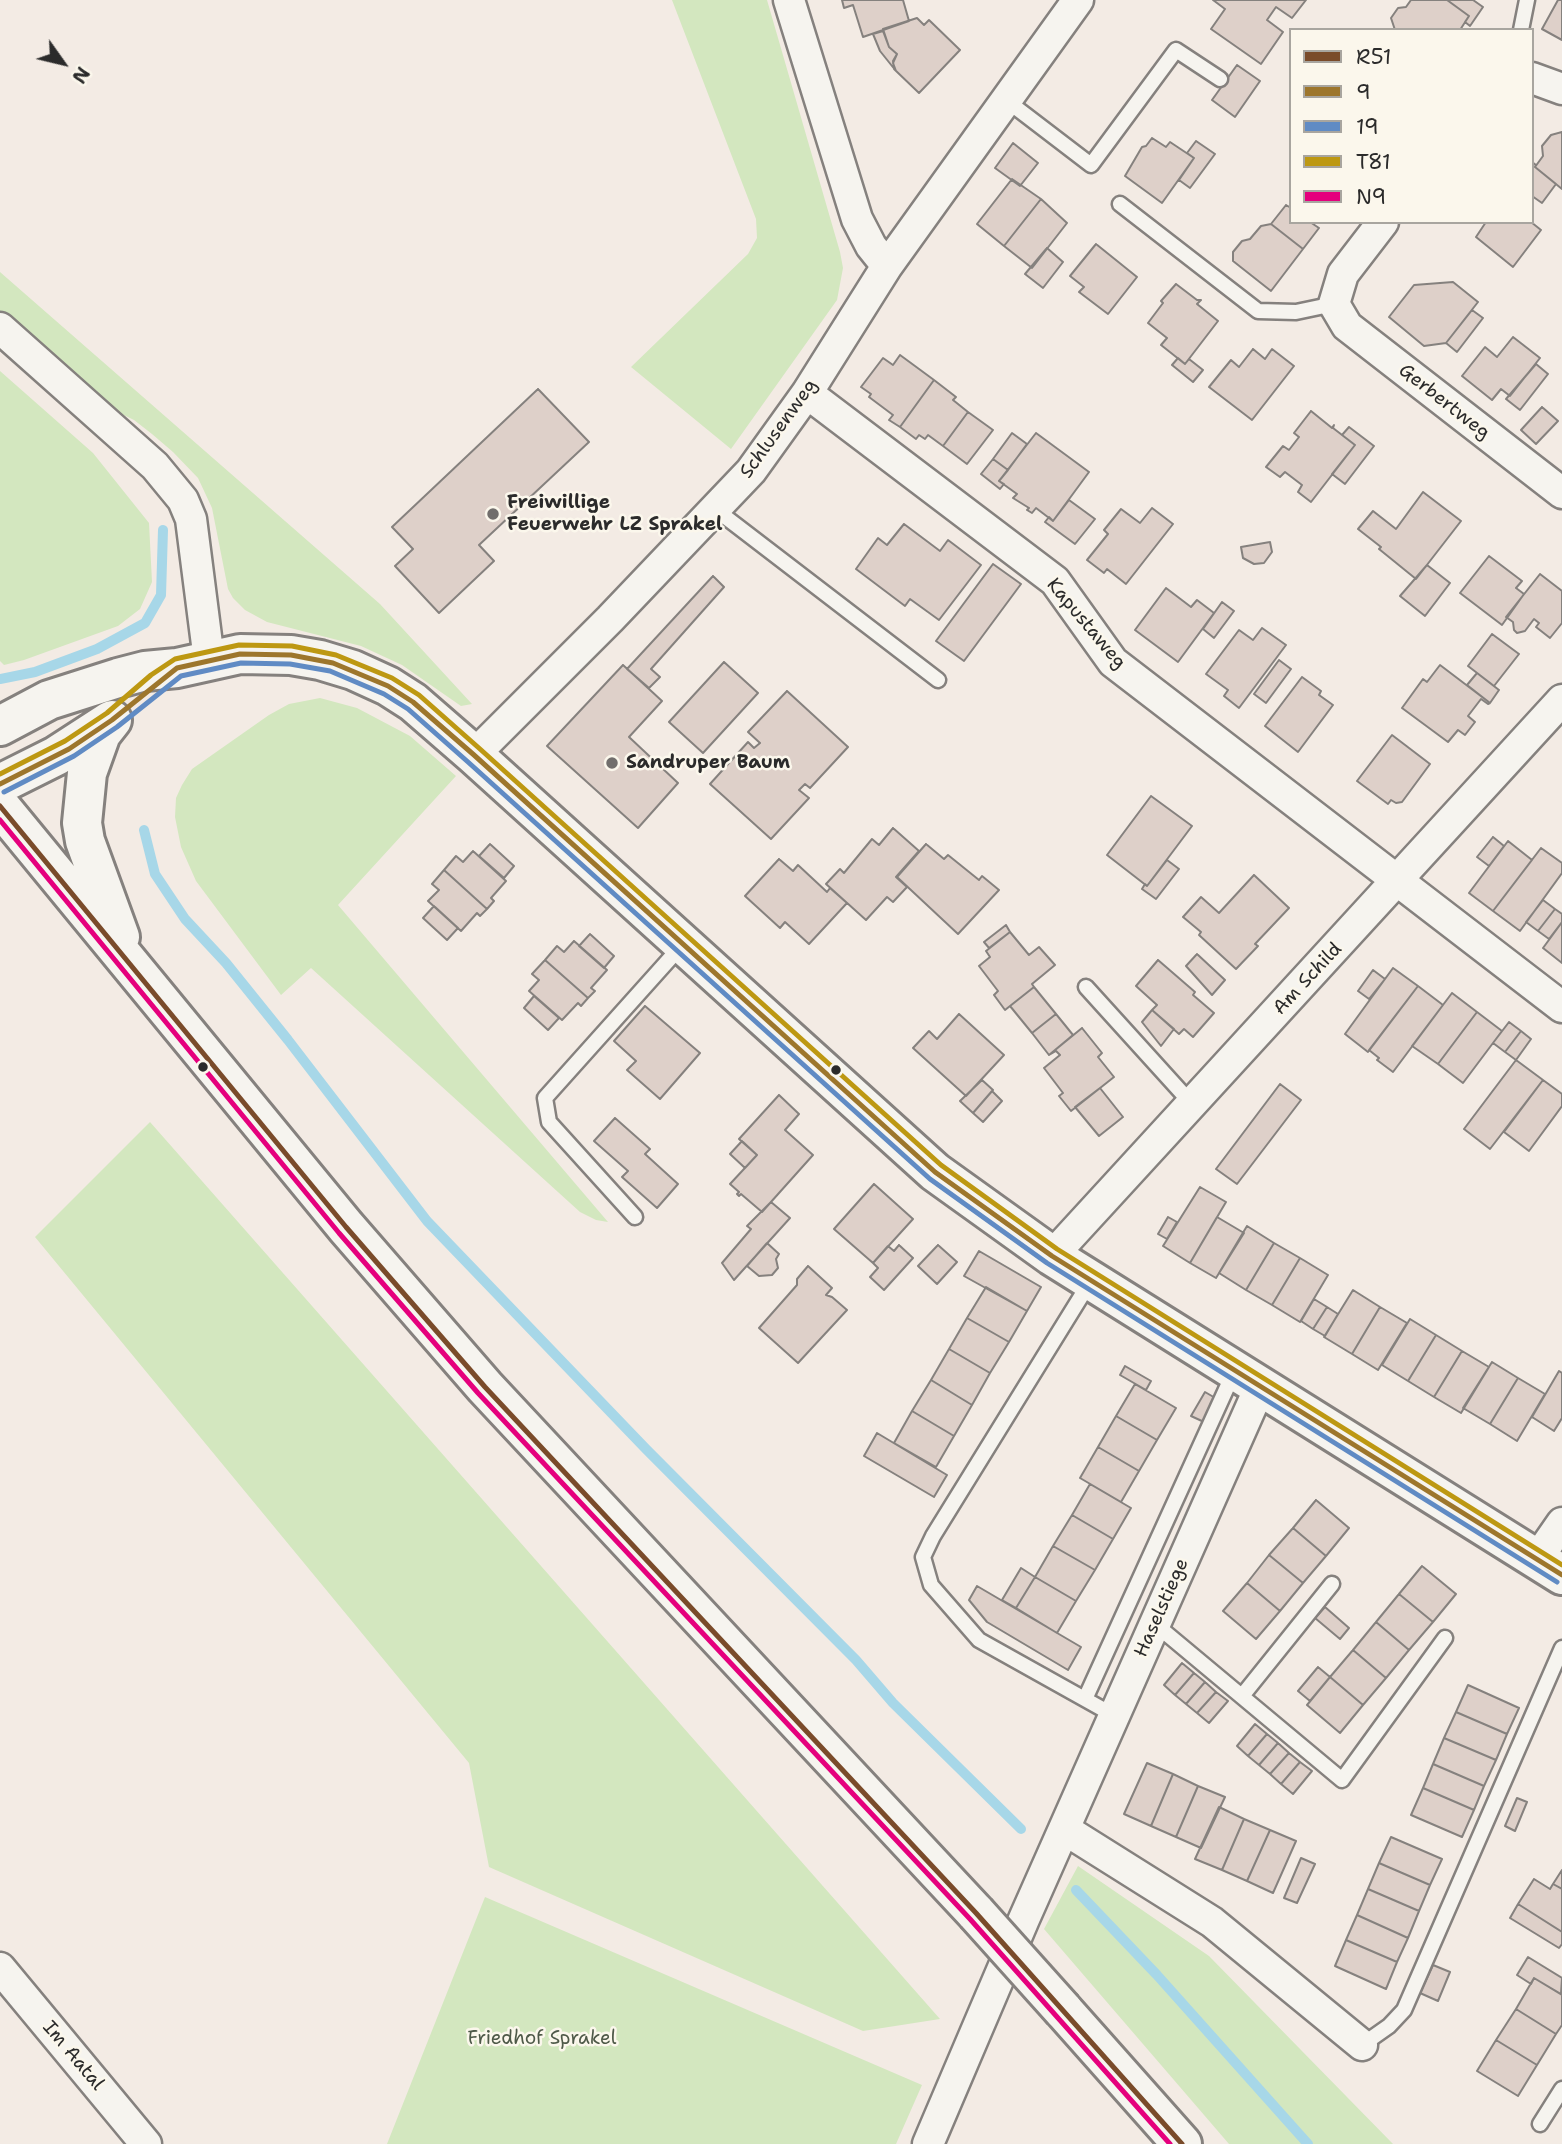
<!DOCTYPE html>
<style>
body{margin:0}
#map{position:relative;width:1562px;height:2144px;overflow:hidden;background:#f3ebe4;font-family:"Shantell Sans",sans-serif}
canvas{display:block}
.legend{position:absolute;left:1289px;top:28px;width:245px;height:196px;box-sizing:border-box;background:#fbf7ec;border:2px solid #a8a59f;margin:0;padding:9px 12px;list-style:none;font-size:21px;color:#2b2b2b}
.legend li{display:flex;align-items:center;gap:14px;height:35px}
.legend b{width:35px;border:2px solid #a8a59f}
.north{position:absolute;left:28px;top:28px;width:70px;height:70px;-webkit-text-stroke:5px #fbf7ec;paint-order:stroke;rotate:124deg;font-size:19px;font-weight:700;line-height:28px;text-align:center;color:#2b2b2b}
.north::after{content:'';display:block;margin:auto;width:24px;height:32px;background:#2b2b2b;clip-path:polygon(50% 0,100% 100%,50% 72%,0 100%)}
</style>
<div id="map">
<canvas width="1562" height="2144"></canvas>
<ul class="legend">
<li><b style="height:9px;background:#7a4b2a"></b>R51</li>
<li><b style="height:9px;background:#9d762c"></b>9</li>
<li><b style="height:9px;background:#608bc4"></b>19</li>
<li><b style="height:9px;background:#bd9812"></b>T81</li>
<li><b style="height:9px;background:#e5007d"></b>N9</li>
</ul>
<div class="north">N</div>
</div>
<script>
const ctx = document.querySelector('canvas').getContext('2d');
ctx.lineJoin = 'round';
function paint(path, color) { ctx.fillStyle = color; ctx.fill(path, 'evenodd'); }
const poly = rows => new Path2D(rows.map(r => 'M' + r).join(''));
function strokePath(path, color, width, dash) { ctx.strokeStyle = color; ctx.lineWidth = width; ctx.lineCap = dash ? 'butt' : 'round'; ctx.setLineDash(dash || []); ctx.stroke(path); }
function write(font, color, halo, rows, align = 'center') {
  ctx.font = font + ' "Shantell Sans",sans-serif'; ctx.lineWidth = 5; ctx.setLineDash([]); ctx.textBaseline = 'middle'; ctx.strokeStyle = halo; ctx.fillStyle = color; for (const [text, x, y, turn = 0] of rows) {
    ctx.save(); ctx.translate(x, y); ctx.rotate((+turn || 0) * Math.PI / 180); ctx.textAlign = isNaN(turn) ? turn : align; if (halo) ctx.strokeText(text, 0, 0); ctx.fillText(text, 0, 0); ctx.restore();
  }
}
const green = poly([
 [672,0,767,0,840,252,843,268,837,300,731,449,631,367,748,254,757,238,756,219],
 [0,272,380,604,472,704,461,706,402,665,361,646,267,622,245,610,233,598,228,589,212,508,198,478,173,452,152,434,134,420,99,403,0,312],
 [0,371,93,453,149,523,152,582,140,609,118,626,24,660,4,665,0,661],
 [320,698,357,708,410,736,456,776,338,905,608,1222,596,1220,580,1212,311,968,281,995,196,881,181,847,175,817,176,798,182,785,192,769,269,715,289,704],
 [150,1122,940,2019,863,2031,489,1867,469,1763,35,1237],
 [1078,1866,1209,1956,1393,2144,1229,2144,1044,1929],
 [485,1897,922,2085,896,2144,387,2144]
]);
const stream = poly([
 [0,679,35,672,97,649,145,623,161,595,163,530],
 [144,830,155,874,185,919,226,963,288,1040,427,1221,646,1449,856,1660,893,1703,1021,1829],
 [1076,1890,1157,1975,1308,2144]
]);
const building = poly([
 [842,0,903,0,909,21,863,37,853,5,844,8,842,0],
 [1213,0,1306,0,1292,18,1276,7,1267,20,1283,32,1261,64,1211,29,1225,9,1213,0],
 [1411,0,1447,0,1469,16,1460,30,1395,30,1391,18,1398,8,1406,7,1411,0],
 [1447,0,1473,0,1483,7,1470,26,1465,22,1469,16,1447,0],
 [1558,0,1562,0,1562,40,1542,29,1558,0],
 [917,18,924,25,929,20,960,50,919,93,894,69,893,61,897,54,889,47,883,29,917,18],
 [883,31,889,47,897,54,893,63,896,71,880,51,873,34,883,31],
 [1237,65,1260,81,1235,117,1212,100,1237,65],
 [1562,132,1562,189,1535,167,1543,156,1542,146,1551,135,1562,132],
 [1152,138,1166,147,1170,142,1194,158,1162,203,1125,176,1142,147,1146,146,1152,138],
 [1196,141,1215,154,1190,188,1179,180,1194,158,1187,153,1196,141],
 [1013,143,1038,163,1020,186,995,168,1013,143],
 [1532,162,1536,165,1535,167,1556,184,1542,203,1532,196,1532,162],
 [1012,179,1041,199,1004,246,977,224,1012,179],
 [1041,199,1067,223,1032,268,1004,246,1041,199],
 [1286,205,1291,208,1291,222,1310,222,1319,228,1303,249,1271,224,1286,205],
 [1531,222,1541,230,1513,267,1476,237,1486,222,1531,222],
 [1271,224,1303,249,1271,291,1233,261,1233,252,1242,241,1250,239,1261,226,1271,224],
 [1096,244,1137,277,1108,314,1079,292,1084,287,1070,276,1096,244],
 [1047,248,1063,262,1043,288,1025,274,1047,248],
 [1453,282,1478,302,1446,343,1424,346,1389,317,1414,285,1453,282],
 [1176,284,1197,300,1201,300,1197,304,1218,321,1185,364,1161,345,1167,338,1148,323,1163,303,1161,301,1176,284],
 [1472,310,1483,318,1457,352,1446,343,1472,310],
 [1513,337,1540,358,1510,396,1501,389,1492,400,1462,376,1485,347,1497,357,1513,337],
 [1253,349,1265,359,1272,349,1294,366,1252,420,1209,387,1231,360,1239,367,1253,349],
 [900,355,934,380,900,427,889,420,893,415,869,397,871,394,861,387,883,358,893,365,900,355],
 [1178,358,1185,364,1189,359,1203,370,1193,382,1172,365,1178,358],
 [1536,364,1548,374,1520,410,1506,399,1536,364],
 [934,380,956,397,953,400,968,412,943,446,928,435,925,439,919,435,916,439,900,427,934,380],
 [538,389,589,442,479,545,494,561,439,613,395,566,413,549,392,527,538,389],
 [1542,407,1558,421,1536,444,1521,430,1542,407],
 [1311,411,1332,428,1334,425,1333,428,1355,445,1311,502,1298,492,1302,485,1285,472,1280,477,1266,467,1283,446,1289,450,1299,437,1294,433,1311,411],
 [968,412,993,430,967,464,943,446,968,412],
 [1349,427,1374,446,1345,484,1332,474,1355,445,1342,435,1349,427],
 [1012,433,1027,444,1008,470,993,459,1012,433],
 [1036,433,1089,472,1053,521,1036,508,1032,513,1027,510,1029,508,1013,498,1017,494,999,481,1036,433],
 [993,459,1008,470,999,481,1004,484,1000,489,981,474,993,459],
 [1423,492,1461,521,1416,579,1379,549,1381,547,1358,529,1373,511,1396,529,1423,492],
 [1069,500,1095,519,1075,544,1045,522,1049,517,1053,521,1069,500],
 [1152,508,1173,524,1126,584,1107,569,1104,573,1087,560,1108,534,1104,530,1121,509,1140,523,1152,508],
 [904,524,940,551,948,540,981,565,939,620,910,599,905,606,856,569,878,538,887,545,904,524],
 [1270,542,1272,552,1264,563,1254,564,1243,558,1241,547,1270,542],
 [1489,556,1522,581,1516,588,1524,594,1502,625,1460,593,1489,556],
 [993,564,1021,584,964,661,936,641,993,564],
 [1427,565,1450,583,1425,616,1400,596,1427,565],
 [1540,574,1562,591,1562,623,1550,638,1536,627,1539,623,1534,619,1525,631,1517,633,1514,630,1513,622,1506,617,1540,574],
 [713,576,724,587,651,669,660,677,649,688,627,669,713,576],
 [1166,588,1191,607,1197,600,1214,613,1178,662,1135,630,1166,588],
 [1222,602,1234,611,1214,638,1203,629,1222,602],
 [1262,628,1286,645,1239,708,1224,696,1228,690,1206,674,1239,630,1253,640,1262,628],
 [1492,634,1519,654,1494,686,1468,666,1492,634],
 [1279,660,1291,669,1266,703,1254,694,1279,660],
 [724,662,758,693,703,753,669,722,724,662],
 [623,665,662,701,629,737,678,783,638,828,547,746,623,665],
 [1440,665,1490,703,1488,704,1481,699,1468,716,1475,722,1465,735,1458,730,1448,742,1402,708,1423,679,1427,682,1440,665],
 [1477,673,1499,690,1490,703,1467,685,1477,673],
 [1302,677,1321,691,1319,695,1333,705,1298,752,1265,726,1302,677],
 [787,691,848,747,810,788,805,784,799,790,809,798,771,839,710,784,748,742,754,748,760,743,748,732,787,691],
 [1392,735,1430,764,1402,802,1396,803,1391,800,1388,804,1357,781,1392,735],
 [1151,796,1192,826,1147,886,1107,855,1151,796],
 [893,828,919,851,896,877,907,887,893,902,887,897,866,920,826,884,840,869,844,873,872,839,879,845,893,828],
 [1493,837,1504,846,1489,866,1477,857,1493,837],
 [1508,841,1532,860,1493,911,1469,893,1508,841],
 [490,844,514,866,504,878,479,856,490,844],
 [926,844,944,859,948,855,979,880,982,876,999,890,958,934,897,877,926,844],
 [1541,848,1562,863,1562,873,1520,931,1493,911,1541,848],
 [473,851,506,881,491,898,494,901,487,909,444,870,456,856,463,862,473,851],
 [779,859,793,871,798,865,827,892,830,888,847,903,809,944,785,922,780,928,745,896,779,859],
 [1167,860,1179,869,1156,899,1142,889,1145,884,1147,886,1167,860],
 [444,870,487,909,480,916,477,913,461,931,428,901,439,890,432,884,444,870],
 [1254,875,1289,908,1255,944,1258,946,1236,969,1199,935,1201,932,1183,917,1201,897,1219,913,1254,875],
 [1543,900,1555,909,1538,931,1526,922,1543,900],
 [434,906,458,928,447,940,423,918,434,906],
 [1555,909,1562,914,1562,922,1549,939,1538,931,1555,909],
 [1562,922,1562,963,1543,948,1562,922],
 [1006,925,1010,932,989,948,984,942,1006,925],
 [1010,932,1029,955,1039,947,1055,965,1032,984,1034,987,1005,1010,994,995,998,991,979,966,990,957,986,951,1010,932],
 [590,934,614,956,604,968,579,946,590,934],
 [574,941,607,970,591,988,595,991,588,998,545,960,557,946,564,952,574,941],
 [1197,954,1225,980,1212,995,1186,966,1197,954],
 [545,960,588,998,581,1006,578,1003,562,1020,529,991,539,980,532,974,545,960],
 [1158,960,1195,992,1193,995,1214,1013,1193,1037,1184,1029,1179,1034,1152,1010,1157,1005,1136,986,1158,960],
 [1393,968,1418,986,1368,1052,1345,1034,1393,968],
 [1373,970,1385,979,1369,999,1358,991,1373,970],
 [1418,986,1443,1005,1393,1072,1377,1060,1379,1058,1369,1050,1418,986],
 [1034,987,1056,1014,1032,1033,1010,1006,1034,987],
 [1452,993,1477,1012,1438,1064,1412,1046,1452,993],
 [534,996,559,1018,548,1030,524,1008,534,996],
 [645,1006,700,1053,660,1099,627,1070,636,1061,614,1041,645,1006],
 [1152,1010,1174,1029,1161,1046,1142,1022,1152,1010],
 [1477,1012,1502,1031,1463,1083,1438,1064,1477,1012],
 [959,1014,1004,1055,966,1096,913,1048,929,1031,937,1039,959,1014],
 [1056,1014,1073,1035,1049,1055,1032,1033,1056,1014],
 [1509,1022,1521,1031,1505,1052,1493,1043,1509,1022],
 [1082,1028,1102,1053,1098,1057,1114,1077,1071,1111,1059,1096,1063,1093,1044,1068,1060,1055,1056,1051,1049,1055,1082,1028],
 [1521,1031,1531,1039,1516,1060,1505,1052,1521,1031],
 [1516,1060,1543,1080,1490,1149,1464,1129,1516,1060],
 [982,1080,993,1090,973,1113,960,1101,982,1080],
 [1543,1080,1562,1094,1562,1106,1529,1151,1504,1132,1543,1080],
 [1280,1084,1301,1100,1237,1184,1216,1169,1280,1084],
 [1100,1088,1123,1117,1099,1136,1075,1107,1100,1088],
 [992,1091,1002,1101,983,1122,973,1113,992,1091],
 [779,1095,799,1114,785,1130,813,1155,762,1212,741,1194,739,1196,737,1194,739,1192,730,1184,757,1155,739,1139,779,1095],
 [615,1118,650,1149,645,1154,678,1184,657,1208,622,1177,628,1171,594,1141,615,1118],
 [742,1141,757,1155,745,1168,730,1154,742,1141],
 [874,1184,913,1219,873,1263,834,1229,874,1184],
 [1200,1187,1226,1202,1190,1263,1163,1246,1200,1187],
 [771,1202,790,1218,734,1280,722,1263,751,1229,747,1226,771,1202],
 [1168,1217,1177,1222,1167,1239,1158,1234,1168,1217],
 [1217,1217,1244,1233,1216,1278,1190,1263,1217,1217],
 [1247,1226,1274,1243,1246,1290,1219,1273,1247,1226],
 [767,1243,779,1254,776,1259,778,1268,772,1275,759,1276,747,1266,767,1243],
 [1274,1243,1300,1258,1272,1305,1246,1290,1274,1243],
 [899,1245,913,1258,884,1290,870,1277,878,1268,873,1263,888,1246,894,1251,899,1245],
 [938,1245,957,1262,937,1284,918,1266,938,1245],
 [979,1251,1041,1287,1027,1311,964,1276,979,1251],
 [1300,1258,1328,1275,1300,1322,1272,1305,1300,1258],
 [808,1266,832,1288,826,1295,832,1297,847,1310,798,1363,759,1328,797,1285,797,1279,808,1266],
 [986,1287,1027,1311,1009,1342,967,1318,986,1287],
 [1353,1290,1380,1307,1352,1354,1324,1337,1353,1290],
 [1314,1299,1327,1307,1313,1329,1301,1321,1314,1299],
 [1327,1307,1338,1314,1325,1336,1313,1329,1327,1307],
 [1380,1307,1407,1323,1378,1370,1352,1354,1380,1307],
 [967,1318,1009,1342,990,1373,949,1349,967,1318],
 [1410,1319,1436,1335,1408,1381,1382,1365,1410,1319],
 [1436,1335,1462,1351,1434,1397,1408,1381,1436,1335],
 [949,1349,990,1373,972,1405,931,1380,949,1349],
 [1462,1351,1489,1367,1461,1413,1434,1397,1462,1351],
 [1492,1362,1518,1378,1490,1424,1463,1408,1492,1362],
 [1125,1366,1151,1381,1146,1390,1120,1375,1125,1366],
 [1559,1371,1562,1373,1562,1418,1554,1431,1532,1417,1559,1371],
 [1518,1378,1545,1394,1517,1441,1490,1424,1518,1378],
 [931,1380,972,1405,954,1436,912,1411,931,1380],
 [1135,1384,1176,1408,1157,1440,1116,1416,1135,1384],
 [1205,1392,1217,1399,1204,1422,1191,1416,1205,1392],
 [912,1411,954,1436,936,1467,894,1443,912,1411],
 [1116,1416,1157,1440,1139,1471,1098,1447,1116,1416],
 [877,1433,947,1475,934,1497,864,1456,877,1433],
 [1098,1447,1139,1471,1121,1502,1080,1478,1098,1447],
 [1090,1484,1131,1508,1113,1539,1072,1515,1090,1484],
 [1316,1500,1349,1528,1326,1556,1293,1528,1316,1500],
 [1072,1515,1113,1539,1095,1570,1053,1546,1072,1515],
 [1293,1528,1326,1556,1303,1583,1269,1555,1293,1528],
 [1053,1546,1095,1570,1076,1601,1035,1577,1053,1546],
 [1269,1555,1303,1583,1280,1611,1247,1583,1269,1555],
 [1422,1566,1456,1594,1433,1622,1399,1594,1422,1566],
 [1021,1568,1035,1577,1016,1608,1002,1600,1021,1568],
 [1035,1577,1076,1601,1057,1633,1016,1608,1035,1577],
 [1247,1583,1280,1611,1256,1639,1223,1611,1247,1583],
 [977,1586,1081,1647,1068,1670,987,1622,969,1600,977,1586],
 [1399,1594,1433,1622,1409,1650,1376,1622,1399,1594],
 [1325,1607,1349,1628,1340,1639,1315,1618,1325,1607],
 [1376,1622,1409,1650,1386,1678,1353,1650,1376,1622],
 [1353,1650,1386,1678,1363,1705,1330,1677,1353,1650],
 [1182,1663,1194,1673,1175,1695,1164,1685,1182,1663],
 [1318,1667,1330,1677,1310,1701,1298,1691,1318,1667],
 [1194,1673,1205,1682,1186,1704,1175,1695,1194,1673],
 [1330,1677,1363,1705,1340,1733,1307,1705,1330,1677],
 [1205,1682,1216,1692,1197,1713,1186,1704,1205,1682],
 [1468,1685,1519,1708,1507,1734,1456,1712,1468,1685],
 [1216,1692,1228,1701,1209,1723,1197,1713,1216,1692],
 [1456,1712,1507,1734,1496,1760,1444,1738,1456,1712],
 [1255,1724,1267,1734,1248,1756,1237,1746,1255,1724],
 [1267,1734,1278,1743,1259,1765,1248,1756,1267,1734],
 [1444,1738,1496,1760,1484,1786,1433,1764,1444,1738],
 [1278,1743,1289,1753,1270,1774,1259,1765,1278,1743],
 [1289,1753,1300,1762,1281,1784,1270,1774,1289,1753],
 [1300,1762,1312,1771,1293,1794,1281,1784,1300,1762],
 [1147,1763,1173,1774,1151,1826,1124,1814,1147,1763],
 [1433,1764,1484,1786,1474,1810,1423,1788,1433,1764],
 [1173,1774,1198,1786,1176,1837,1151,1826,1173,1774],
 [1198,1786,1225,1797,1201,1848,1176,1837,1198,1786],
 [1423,1788,1474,1810,1462,1837,1411,1815,1423,1788],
 [1517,1798,1527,1802,1515,1831,1505,1826,1517,1798],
 [1219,1807,1244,1819,1222,1870,1195,1859,1219,1807],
 [1244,1819,1270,1830,1247,1881,1222,1870,1244,1819],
 [1270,1830,1296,1841,1273,1893,1247,1881,1270,1830],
 [1391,1837,1442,1859,1430,1885,1379,1863,1391,1837],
 [1301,1858,1315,1864,1297,1903,1284,1898,1301,1858],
 [1379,1863,1430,1885,1419,1911,1368,1889,1379,1863],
 [1562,1870,1562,1889,1553,1884,1562,1870],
 [1534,1879,1550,1889,1553,1884,1562,1889,1562,1932,1518,1904,1534,1879],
 [1368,1889,1419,1911,1408,1938,1357,1915,1368,1889],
 [1518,1904,1562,1932,1562,1944,1559,1948,1510,1918,1518,1904],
 [1357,1915,1408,1938,1397,1962,1346,1940,1357,1915],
 [1346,1940,1397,1962,1386,1989,1335,1966,1346,1940],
 [1528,1957,1562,1978,1561,1994,1534,1978,1531,1984,1517,1975,1528,1957],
 [1433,1965,1450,1972,1438,2001,1420,1993,1433,1965],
 [1534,1978,1562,1995,1562,2025,1556,2034,1516,2009,1534,1978],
 [1516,2009,1556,2034,1537,2065,1496,2040,1516,2009],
 [1496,2040,1537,2065,1518,2096,1477,2071,1496,2040]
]);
const lane = poly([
 [1521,30,1527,0],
 [1006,100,1091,165,1176,50,1220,79],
 [1120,204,1258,311,1296,312,1334,304],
 [715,509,938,680],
 [1086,987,1192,1104],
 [635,1217,549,1122,545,1098,683,944],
 [1090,1282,933,1536,923,1557,931,1585,979,1640,1115,1716],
 [1155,1624,1342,1780,1445,1638],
 [1242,1696,1332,1584],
 [1085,1699,1234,1372],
 [1362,2045,1389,2026,1404,2010,1562,1648],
 [1540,2124,1562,2089]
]);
const street = poly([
 [789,0,857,219,871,246,887,266],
 [1532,78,1562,89],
 [1383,222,1343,274,1334,304,1347,326,1562,493],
 [0,328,155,466,183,500,191,519,209,660],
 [807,393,1055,581,1113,662,1562,1007],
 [474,755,610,619,751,471,807,393,887,266,1078,0],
 [1052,1256,1562,700],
 [1537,1559,1562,1523],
 [1064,1829,1212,1922,1362,2045],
 [0,1968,146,2144],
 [928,2144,1024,1919,1260,1387]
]);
const secondary = poly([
 [112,720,101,734,87,773,82,823,85,841,120,937],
 [0,726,49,700,118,678,145,671,177,668,240,654,291,655,320,660,353,670,388,686,413,702,474,755,935,1172,1052,1256,1562,1575],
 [0,784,56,756,110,721],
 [0,806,346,1227,485,1387,976,1913],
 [1063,2010,1182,2144]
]);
const secondaryBridge = poly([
 [976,1913,1063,2010]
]);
const bus1 = poly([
 [0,806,346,1227,485,1387,976,1913,1182,2144]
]);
const bus2 = poly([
 [0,784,69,749,112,720,177,668,240,654,291,655,333,663,388,686,413,702,474,755,935,1172,1052,1256,1562,1575]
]);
const bus3 = poly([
 [4,792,74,756,117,727,181,676,241,663,290,664,330,671,384,694,408,709,468,762,930,1179,1047,1263,1557,1582]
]);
const bus4 = poly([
 [0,774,65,741,107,713,151,675,175,659,239,645,292,646,336,655,392,678,419,695,480,749,941,1165,1057,1249,1562,1565]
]);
const bus5 = poly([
 [0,820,339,1233,478,1393,970,1919,1170,2144]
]);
const markers = [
 [493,514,7,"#716e6c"],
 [612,763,7,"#716e6c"],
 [203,1067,6,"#2b2b2b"],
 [836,1070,6,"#2b2b2b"]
];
const streetNames = [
 ["Gerbertweg",1444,402,38],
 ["Schlusenweg",779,429,-54],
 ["Kapustaweg",1086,624,50],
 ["Am Schild",1308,979,-47],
 ["Haselstiege",1162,1608,-66],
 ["Im Aatal",73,2056,50]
];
const poiNames = [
 ["Freiwillige",507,503],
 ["Feuerwehr LZ Sprakel",507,525],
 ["Sandruper Baum",626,763]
];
const parkNames = [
 ["Friedhof Sprakel",542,2039]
];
paint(green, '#d3e7bf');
strokePath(stream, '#a7d7e8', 10);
paint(building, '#ded0c9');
strokePath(building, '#85817e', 2);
strokePath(lane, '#85817e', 19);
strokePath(street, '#85817e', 35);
strokePath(secondary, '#85817e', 44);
strokePath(lane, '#f6f4ef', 14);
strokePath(street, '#f6f4ef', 30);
strokePath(secondary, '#f6f4ef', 38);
strokePath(secondaryBridge, '#85817e', 44, []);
strokePath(secondaryBridge, '#f6f4ef', 38);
strokePath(bus1, '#7a4b2a', 5);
strokePath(bus2, '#9d762c', 5);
strokePath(bus3, '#608bc4', 5);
strokePath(bus4, '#bd9812', 5);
strokePath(bus5, '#e5007d', 5);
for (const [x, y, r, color] of markers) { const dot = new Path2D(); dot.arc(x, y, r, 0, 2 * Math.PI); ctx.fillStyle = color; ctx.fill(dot); strokePath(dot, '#fbf7ec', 2.5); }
write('19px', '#2b2b2b', '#fbf7ec', streetNames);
write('bold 19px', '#2b2b2b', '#fbf7ec', poiNames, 'left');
write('19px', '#4e5948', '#fbf7ec', parkNames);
</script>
